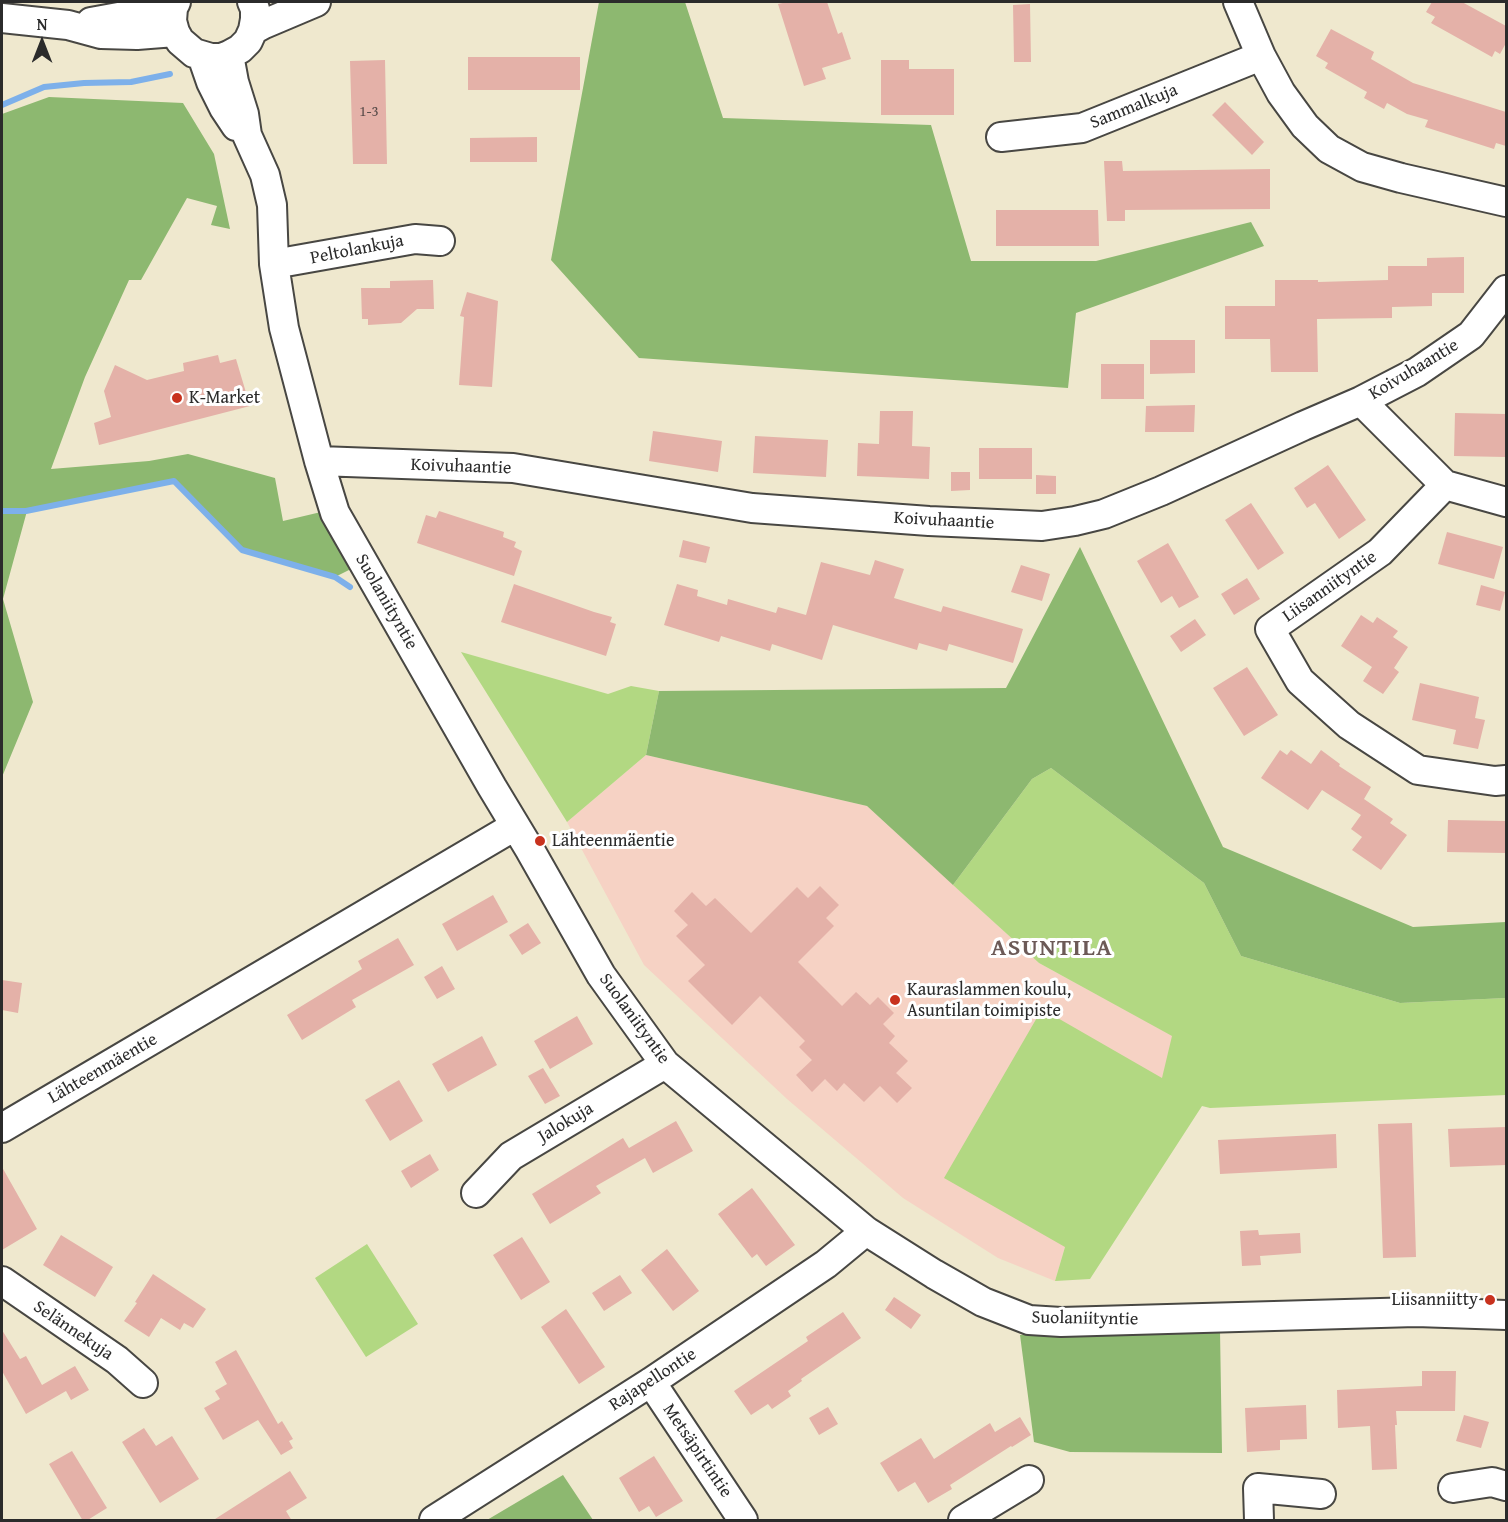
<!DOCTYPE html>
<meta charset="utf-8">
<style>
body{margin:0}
#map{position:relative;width:1508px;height:1522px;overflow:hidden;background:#efe8ce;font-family:"Gentium Book Plus",serif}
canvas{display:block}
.frame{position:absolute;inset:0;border:3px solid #2b2b2b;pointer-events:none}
.north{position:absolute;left:12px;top:12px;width:60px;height:60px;-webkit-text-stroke:4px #fff;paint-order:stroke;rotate:0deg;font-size:16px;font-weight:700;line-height:24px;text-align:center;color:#2b2b2b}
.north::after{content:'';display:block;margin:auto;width:21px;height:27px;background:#2b2b2b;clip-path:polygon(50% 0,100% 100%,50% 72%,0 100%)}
</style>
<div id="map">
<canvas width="1508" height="1522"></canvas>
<div class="frame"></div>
<div class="north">N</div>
</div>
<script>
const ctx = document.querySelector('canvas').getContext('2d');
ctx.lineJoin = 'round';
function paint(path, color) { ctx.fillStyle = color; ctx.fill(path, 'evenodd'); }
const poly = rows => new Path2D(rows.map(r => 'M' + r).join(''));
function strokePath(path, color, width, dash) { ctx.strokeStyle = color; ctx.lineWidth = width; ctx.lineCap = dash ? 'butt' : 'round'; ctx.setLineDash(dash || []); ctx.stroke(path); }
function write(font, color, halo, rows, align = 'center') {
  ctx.font = font + ' "Gentium Book Plus",serif'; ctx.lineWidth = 6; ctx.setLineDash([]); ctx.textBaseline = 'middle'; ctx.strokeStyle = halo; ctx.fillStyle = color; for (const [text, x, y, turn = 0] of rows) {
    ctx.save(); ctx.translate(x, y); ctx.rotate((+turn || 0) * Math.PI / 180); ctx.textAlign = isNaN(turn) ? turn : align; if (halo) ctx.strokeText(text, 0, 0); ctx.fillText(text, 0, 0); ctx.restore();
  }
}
const built = poly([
 [646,755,867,806,1039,963,1173,1036,1163,1078,1065,1247,1055,1281,998,1258,903,1198,787,1099,644,965,567,822]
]);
const green = poly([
 [461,652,608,694,631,686,659,691,646,755,567,822],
 [1051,768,1204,883,1241,956,1400,1003,1506,998,1506,1095,1210,1108,1202,1106,1090,1279,1055,1281,1065,1247,944,1178,1042,1009,1162,1078,1172,1036,1039,963,953,885,1032,779],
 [367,1244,418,1324,366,1357,315,1278]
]);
const forest = poly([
 [599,2,685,2,723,118,931,125,971,261,1096,261,1251,222,1264,246,1076,313,1068,388,639,358,551,260],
 [49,97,183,103,214,154,230,229,211,225,217,206,187,198,141,280,129,280,85,377,51,469,149,461,188,454,275,478,283,521,321,512,351,569,335,577,242,550,174,481,27,511,3,599,33,702,2,777,2,114],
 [1080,547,1223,847,1413,927,1506,922,1506,998,1400,1003,1241,956,1204,883,1051,768,1032,779,953,885,867,806,646,755,659,691,1006,688],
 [1220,1331,1222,1453,1070,1452,1034,1442,1020,1335],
 [563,1475,593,1520,487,1520]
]);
const stream = poly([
 [2,105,44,87,84,83,131,82,170,74],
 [2,511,26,511,174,481,242,550,335,577,350,587]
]);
const building = poly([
 [787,2,827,2,838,34,842,32,851,59,822,68,826,79,804,86,778,4],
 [1432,2,1462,2,1506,26,1506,43,1500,54,1495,51,1492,57,1431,23,1435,17,1426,12],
 [1030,4,1031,62,1014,62,1013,5],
 [1331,29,1374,52,1371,59,1413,83,1506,112,1506,146,1496,143,1494,149,1425,127,1428,120,1407,114,1387,103,1384,109,1364,98,1367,92,1325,68,1328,63,1316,56],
 [468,57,580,57,580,90,468,90],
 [385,60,387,164,353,164,350,61],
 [881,60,909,60,909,69,954,69,954,115,881,115],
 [1225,102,1264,142,1252,155,1212,115],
 [537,137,537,162,470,162,470,138],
 [1104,161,1122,161,1123,171,1270,169,1270,209,1125,210,1125,221,1107,221],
 [996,210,1098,210,1099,246,996,246],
 [1464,257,1464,293,1432,293,1432,306,1392,307,1392,318,1317,319,1318,372,1271,372,1270,339,1225,339,1225,306,1275,306,1275,280,1318,280,1318,282,1388,280,1388,266,1427,266,1427,258],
 [433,280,434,309,417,309,401,323,368,325,368,319,362,319,361,288,390,288,390,281],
 [467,292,498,301,492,387,459,385,464,317,460,316],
 [1150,340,1195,340,1195,373,1150,374],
 [218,355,220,363,236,359,250,406,99,445,94,423,111,417,104,391,115,365,147,380,184,371,183,363],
 [1101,364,1144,364,1144,399,1101,399],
 [1195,405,1194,432,1145,432,1146,406],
 [880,411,913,411,912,446,930,447,929,479,857,476,858,443,879,444],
 [1455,413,1506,414,1506,457,1454,456],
 [653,431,722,441,718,472,649,461],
 [755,436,828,440,826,477,753,473],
 [979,448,1032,448,1032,479,979,479],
 [1328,465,1366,520,1339,539,1315,503,1307,508,1294,488],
 [951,472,970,472,970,490,951,491],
 [1036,475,1056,476,1056,494,1036,494],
 [1251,503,1284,553,1258,570,1225,520],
 [439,511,504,532,503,537,516,542,514,547,522,551,514,576,417,543,426,515,436,518],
 [1447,532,1503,547,1494,579,1438,564],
 [683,540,710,547,706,563,679,557],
 [1168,543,1199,597,1179,608,1172,596,1161,603,1137,561],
 [875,560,904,569,894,598,941,612,943,606,1023,629,1013,663,949,644,947,651,919,643,917,650,833,625,822,660,772,644,770,651,721,636,719,642,664,625,677,584,698,590,697,596,727,605,728,599,776,613,778,607,806,615,821,562,870,575],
 [1021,565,1050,574,1042,601,1011,592],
 [1247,578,1260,599,1234,615,1221,594],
 [514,584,594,612,612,617,610,622,616,624,606,656,501,622],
 [1481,585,1505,592,1500,611,1476,605],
 [1361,615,1373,623,1377,617,1398,631,1393,637,1408,647,1394,668,1399,672,1383,694,1363,681,1372,667,1341,646],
 [1195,619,1206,635,1181,652,1170,636],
 [1247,667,1278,715,1244,736,1213,688],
 [1420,683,1479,697,1475,718,1485,720,1478,749,1453,744,1456,730,1412,720],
 [1280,750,1287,755,1291,750,1311,764,1321,750,1340,764,1339,766,1371,787,1364,799,1393,819,1390,823,1407,835,1381,870,1352,850,1362,837,1351,829,1361,815,1322,790,1308,810,1261,778],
 [1448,820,1506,821,1506,853,1447,852],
 [820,886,839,905,826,918,834,926,798,962,842,1006,856,992,870,1005,878,997,894,1013,883,1024,895,1036,889,1043,908,1061,896,1073,912,1088,897,1103,880,1086,864,1102,844,1083,837,1091,825,1079,812,1092,796,1075,812,1060,799,1047,805,1041,760,996,732,1025,688,981,705,965,676,936,688,925,674,911,692,892,706,906,715,898,751,933,797,887,808,898],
 [493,895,508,922,457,951,442,924],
 [528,923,541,943,522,955,509,935],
 [398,938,414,965,352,1000,356,1007,302,1040,287,1015,362,969,358,961],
 [442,966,455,989,437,999,424,977],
 [2,980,22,983,18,1013,2,1010],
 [577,1016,593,1044,550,1069,534,1041],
 [482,1036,497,1065,448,1092,432,1064],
 [543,1068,560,1096,545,1104,528,1076],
 [399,1080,423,1121,390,1141,365,1100],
 [676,1121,693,1151,653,1173,645,1158,596,1186,601,1193,550,1224,532,1194,623,1138,629,1148],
 [1412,1123,1416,1257,1383,1258,1378,1124],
 [1506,1127,1506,1165,1450,1167,1448,1129],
 [1336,1134,1337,1168,1220,1174,1218,1140],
 [430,1154,439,1170,411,1188,401,1171],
 [2,1167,37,1229,2,1250],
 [752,1188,795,1245,766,1266,757,1254,752,1258,718,1214],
 [1258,1230,1259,1235,1300,1233,1301,1253,1260,1256,1261,1265,1242,1266,1240,1231],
 [61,1235,113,1267,95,1297,43,1265],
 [522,1237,550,1282,521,1300,493,1255],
 [667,1249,699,1291,673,1311,641,1270],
 [153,1274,206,1309,193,1328,184,1323,180,1330,161,1318,149,1337,124,1321,137,1303,135,1302],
 [620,1275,632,1293,604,1311,592,1293],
 [894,1297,921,1315,911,1329,885,1310],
 [566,1309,605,1367,579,1384,541,1327],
 [843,1312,861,1338,801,1379,802,1381,788,1391,791,1396,772,1409,768,1404,751,1415,734,1391,808,1341,806,1337],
 [2,1330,20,1359,26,1356,42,1385,75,1366,89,1390,71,1400,66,1391,26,1414,2,1371],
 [236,1350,278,1424,282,1421,293,1439,289,1441,293,1448,281,1455,258,1420,223,1440,204,1408,220,1399,215,1391,227,1384,215,1362],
 [1422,1371,1456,1371,1455,1411,1396,1411,1397,1425,1395,1425,1397,1469,1372,1470,1370,1426,1338,1428,1337,1390,1422,1386],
 [1306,1405,1307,1439,1280,1440,1280,1450,1247,1452,1245,1408],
 [828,1407,838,1424,819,1435,809,1418],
 [1464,1415,1489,1422,1481,1448,1456,1441],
 [1020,1417,1031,1435,1012,1447,1011,1446,950,1485,952,1489,928,1503,915,1482,898,1492,880,1463,921,1438,934,1459,990,1423,995,1432],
 [144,1428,156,1446,172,1436,199,1479,160,1503,122,1442],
 [72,1451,107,1508,86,1521,83,1521,49,1464],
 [654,1456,683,1501,656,1517,649,1506,639,1512,619,1478],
 [290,1471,307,1498,286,1511,292,1521,212,1521]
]);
const minor = poly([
 [176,2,173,8,172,21,175,32,180,41,194,53,211,58,221,58,229,55,240,49,248,41,253,30,255,19,255,9,252,2],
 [1238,2,1261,56,1281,93,1305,126,1329,149,1362,167,1401,178,1506,202],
 [2,18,68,25,101,34,137,35,175,32],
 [91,22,124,16,167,2],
 [253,30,264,24,316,2],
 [229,55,234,82,244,114,247,135,265,175,272,205,274,264,284,328,319,461,335,513,492,787,530,850,601,975,665,1064,866,1231,934,1274,983,1302,1029,1320,1061,1322,1416,1312,1506,1315],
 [202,56,211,82,224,108,236,126],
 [1001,137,1082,128,1261,56],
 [274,264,415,239,440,241],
 [1361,401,1445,485,1506,502],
 [319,461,513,468,752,508,929,521,1042,526,1075,521,1104,514,1161,491,1303,426,1361,401,1417,372,1471,335,1506,290],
 [1445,485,1380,552,1270,629,1300,681,1349,725,1418,770,1495,781,1506,780],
 [2,1128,515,826],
 [476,1193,511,1156,665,1064],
 [2,1281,117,1360,143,1383],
 [651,1382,743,1520],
 [1453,1488,1492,1482,1506,1486],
 [434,1520,651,1382,826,1264,866,1231],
 [963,1520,1029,1480],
 [1259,1520,1258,1488,1321,1494]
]);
const markers = [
 [177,398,6,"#c8321e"],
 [540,841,6,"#c8321e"],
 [895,1000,6,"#c8321e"],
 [1490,1300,6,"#c8321e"]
];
const numberNames = [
 ["1-3",369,112]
];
const streetNames = [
 ["Sammalkuja",1134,107,-22],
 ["Peltolankuja",357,250,-11],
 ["Koivuhaantie",1414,370,-31],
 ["Koivuhaantie",461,467,2],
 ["Koivuhaantie",944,521,3],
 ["Liisanniityntie",1330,587,-35],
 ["Suolaniityntie",386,602,60],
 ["Suolaniityntie",634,1019,54],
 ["Lähteenmäentie",103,1069,-30],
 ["Jalokuja",566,1123,-31],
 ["Suolaniityntie",1085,1319,1],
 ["Selännekuja",73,1331,34],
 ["Rajapellontie",653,1380,-33],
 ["Metsäpirtintie",697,1451,56]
];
const poiNames = [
 ["K-Market",189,398],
 ["Lähteenmäentie",552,841],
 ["Kauraslammen koulu,",907,990],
 ["Asuntilan toimipiste",907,1011],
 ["Liisanniitty",1478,1300,"right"]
];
const districtNames = [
 ["ASUNTILA",1052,949]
];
paint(built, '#f6d2c4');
paint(green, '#b2d882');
paint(forest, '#8db870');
strokePath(stream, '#7db0ea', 6);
paint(building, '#e4b1a8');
strokePath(minor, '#484743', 32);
strokePath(minor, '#fff', 28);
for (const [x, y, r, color] of markers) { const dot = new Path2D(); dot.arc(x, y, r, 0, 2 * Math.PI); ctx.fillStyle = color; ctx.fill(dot); strokePath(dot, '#fff', 2); }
write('15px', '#594c4a', null, numberNames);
write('18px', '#2b2b2b', '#fff', streetNames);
write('18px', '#2b2b2b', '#fff', poiNames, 'left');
ctx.letterSpacing = '1.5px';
write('bold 24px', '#6c5a57', '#fff', districtNames);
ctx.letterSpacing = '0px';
</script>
